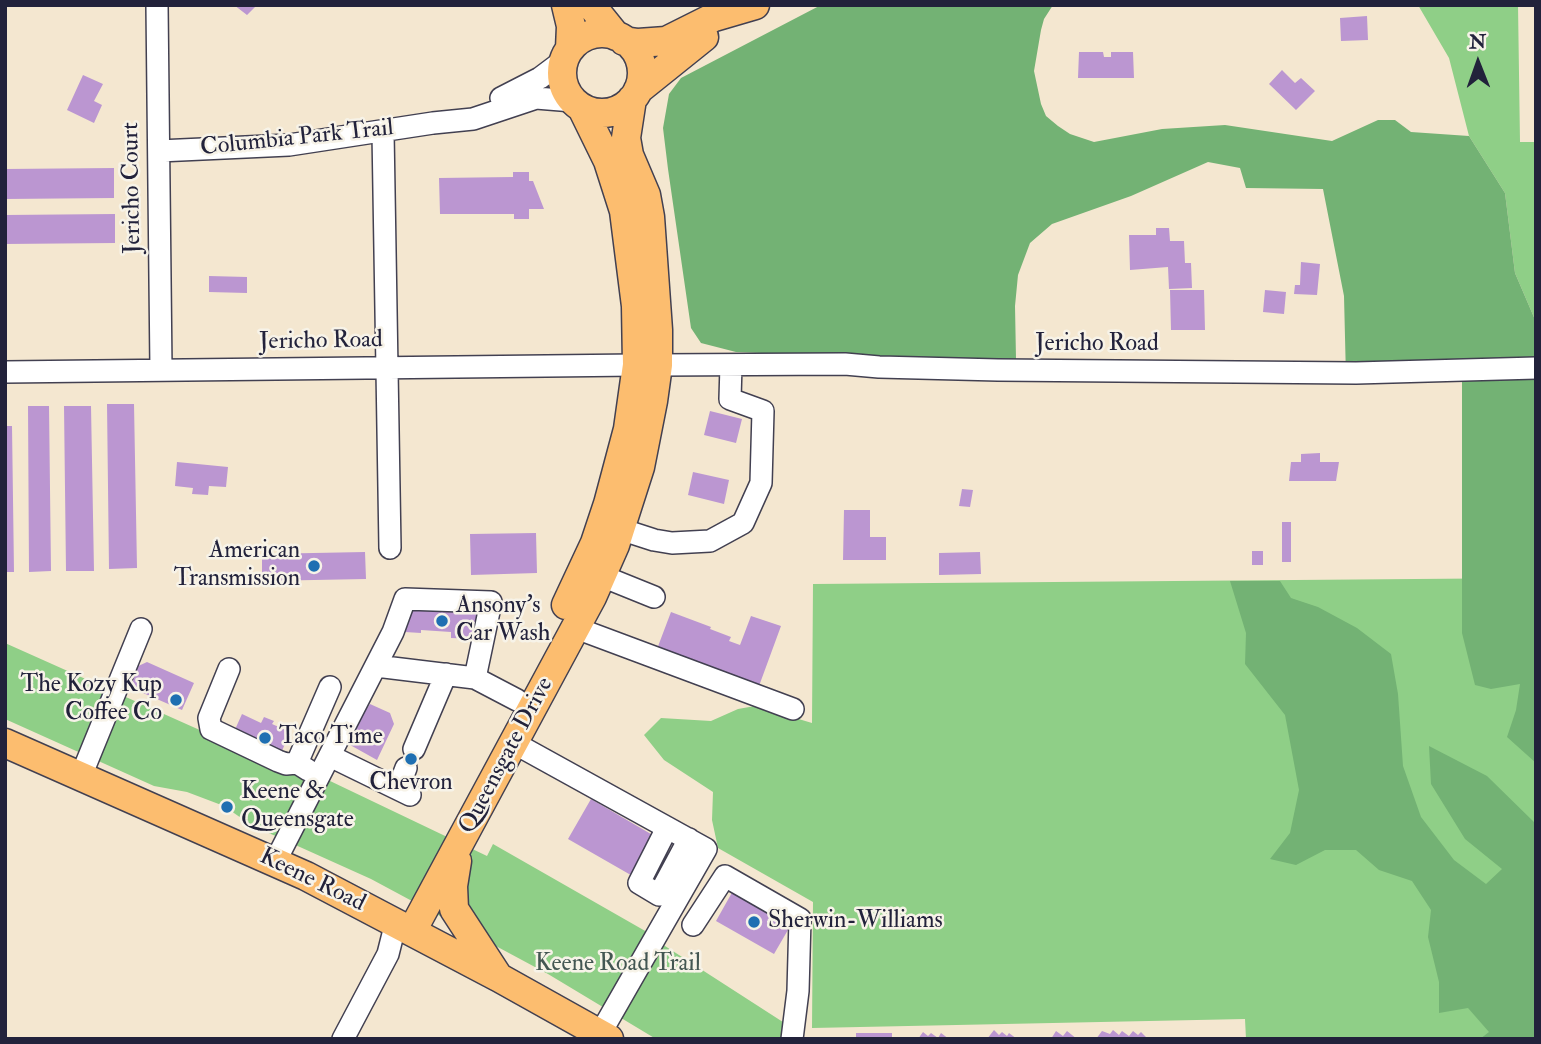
<!DOCTYPE html>
<style>
body{margin:0}
#map{position:relative;width:1541px;height:1044px;overflow:hidden;background:#f4e7d0;font-family:"IM FELL Double Pica",serif}
canvas{display:block}
.frame{position:absolute;inset:0;border:7px solid #22223b;pointer-events:none}
.north{position:absolute;left:1443px;top:28px;width:70px;height:70px;-webkit-text-stroke:5px #f7f3e8;paint-order:stroke;rotate:359deg;font-size:19px;font-weight:700;line-height:28px;text-align:center;color:#22223b}
.north::after{content:'';display:block;margin:auto;width:24px;height:32px;background:#22223b;clip-path:polygon(50% 0,100% 100%,50% 72%,0 100%)}
</style>
<div id="map">
<canvas width="1541" height="1044"></canvas>
<div class="frame"></div>
<div class="north">N</div>
</div>
<script>
const ctx = document.querySelector('canvas').getContext('2d');
ctx.lineJoin = 'round';
function paint(path, color) { ctx.fillStyle = color; ctx.fill(path, 'evenodd'); }
const poly = rows => new Path2D(rows.map(r => 'M' + r).join(''));
function strokePath(path, color, width, dash) { ctx.strokeStyle = color; ctx.lineWidth = width; ctx.lineCap = dash ? 'butt' : 'round'; ctx.setLineDash(dash || []); ctx.stroke(path); }
function write(font, color, halo, rows, align = 'center') {
  ctx.font = font + ' "IM FELL Double Pica",serif'; ctx.lineWidth = 5; ctx.setLineDash([]); ctx.textBaseline = 'middle'; ctx.strokeStyle = halo; ctx.fillStyle = color; for (const [text, x, y, turn = 0] of rows) {
    ctx.save(); ctx.translate(x, y); ctx.rotate((+turn || 0) * Math.PI / 180); ctx.textAlign = isNaN(turn) ? turn : align; if (halo) ctx.strokeText(text, 0, 0); ctx.fillText(text, 0, 0); ctx.restore();
  }
}
const green = poly([
 [1418,5,1518,5,1520,142,1536,142,1536,322,1515,273,1505,193,1469,136,1449,58],
 [1536,578,1536,1039,1246,1039,1245,1019,812,1028,813,902,718,848,712,820,713,792,664,760,644,735,661,718,711,721,738,709,755,706,812,723,813,584],
 [5,643,325,786,328,780,487,856,493,844,647,932,665,946,786,1024,786,1031,781,1039,656,1039,548,974,371,879,251,825,224,806,187,792,154,786,5,719]
]);
const forest = poly([
 [821,5,1053,5,1044,19,1041,30,1034,71,1041,104,1046,116,1058,126,1070,134,1094,142,1162,129,1225,125,1332,141,1378,120,1395,120,1411,132,1469,136,1505,193,1515,273,1536,322,1536,763,1507,737,1516,710,1520,684,1491,689,1475,685,1462,633,1462,377,1346,378,1344,296,1323,189,1246,188,1240,168,1208,162,1131,196,1052,224,1030,243,1018,275,1015,306,1016,359,863,357,736,352,701,343,691,328,668,169,663,128,669,94,681,78],
 [1230,581,1280,581,1291,598,1318,607,1357,628,1391,654,1398,694,1403,766,1421,817,1454,860,1486,884,1502,869,1465,839,1431,784,1429,746,1487,776,1536,824,1536,1039,1480,1039,1489,1032,1468,1008,1439,1013,1439,982,1428,937,1431,910,1412,881,1379,870,1356,850,1325,850,1296,865,1270,859,1290,833,1299,790,1285,715,1245,664,1246,633]
]);
const building = poly([
 [234,5,257,5,247,15],
 [1367,16,1368,40,1341,41,1340,18],
 [1079,52,1103,52,1104,57,1111,57,1111,52,1133,52,1134,78,1078,78],
 [1282,70,1295,83,1301,78,1315,91,1296,110,1269,84],
 [83,75,103,84,94,101,102,105,94,123,67,110],
 [114,168,114,198,5,199,5,169],
 [513,172,529,172,529,181,533,181,544,209,529,209,529,219,514,219,514,214,440,214,439,178,513,177],
 [115,214,115,243,5,244,5,215],
 [1156,228,1169,228,1170,241,1184,241,1185,263,1191,263,1192,288,1169,289,1168,267,1130,270,1129,235,1156,235],
 [1301,262,1320,264,1317,295,1294,294,1295,285,1300,285],
 [209,276,247,277,247,293,209,292],
 [1170,290,1204,290,1205,330,1171,330],
 [1265,290,1286,292,1284,314,1263,312],
 [107,404,134,404,137,568,109,569],
 [28,406,49,406,51,571,29,572],
 [64,406,91,406,94,571,66,571],
 [710,411,742,419,736,443,704,435],
 [5,426,12,426,14,572,5,572],
 [1320,453,1320,462,1339,462,1336,481,1289,481,1291,462,1301,462,1301,454],
 [177,462,228,467,226,487,209,486,208,495,192,494,193,488,175,486],
 [693,472,729,480,724,504,688,495],
 [962,489,973,490,970,507,959,506],
 [844,510,870,510,870,537,886,537,886,560,843,560],
 [1282,522,1291,522,1291,562,1282,562],
 [536,533,537,573,471,575,470,534],
 [1252,551,1263,551,1263,565,1252,565],
 [365,552,366,579,262,581,262,554],
 [980,552,981,574,939,575,939,553],
 [407,607,461,613,462,607,480,609,478,639,451,638,451,632,421,630,421,633,405,632],
 [671,612,711,627,710,629,731,637,729,641,740,645,751,616,781,626,759,686,657,649],
 [147,662,194,683,182,710,127,686,134,668],
 [370,704,390,713,394,724,377,760,343,741,362,705,367,708],
 [242,714,261,723,264,717,274,721,272,724,290,732,279,758,233,734],
 [591,799,656,837,636,878,568,839],
 [734,889,792,923,774,954,716,921],
 [994,1030,999,1035,1002,1032,1007,1036,1009,1033,1017,1039,987,1039],
 [1113,1030,1119,1035,1122,1031,1129,1036,1133,1031,1138,1035,1141,1032,1148,1039,1096,1039,1102,1031,1110,1034],
 [1056,1031,1063,1036,1067,1031,1077,1039,1051,1039],
 [923,1032,928,1036,931,1033,938,1038,941,1033,949,1039,918,1039],
 [856,1033,892,1033,892,1039,856,1039]
]);
const minor = poly([
 [157,5,161,370],
 [501,98,540,78,564,60],
 [383,132,390,548],
 [159,151,289,145,433,123,473,119,536,98,573,101],
 [658,365,845,364,879,367,998,370,1356,373,1536,368],
 [5,372,637,365],
 [620,529,654,540,672,543,710,541,743,523,761,483,763,411,730,399,731,365],
 [602,576,654,597],
 [576,628,793,709],
 [376,666,475,678,517,700],
 [229,669,209,718,211,729,278,761,286,764,297,763],
 [514,743,706,849,600,1034],
 [414,749,446,674],
 [330,756,410,795],
 [308,770,297,763,330,687],
 [81,776,141,629],
 [398,789,406,768],
 [667,828,639,883,659,895,689,839],
 [275,862,393,632,405,599,491,602,475,678],
 [693,925,725,876,800,919,798,991,792,1039],
 [343,1039,388,954,396,922]
]);
const major = poly([
 [566,5,571,26,570,49],
 [591,5,616,36],
 '562 73a40 40 0 1 1 80 0a40 40 0 1 1-80 0Z',
 [624,41,638,43,666,41,714,17,755,5],
 [638,90,704,37],
 [566,605,595,543,608,504,628,429,637,365,636,306,624,211,608,161,582,108],
 [5,743,306,876,498,977,609,1039],
 [457,861,453,886,454,909,497,975],
 [412,931,592,597,615,545,640,467,653,401,658,365,658,330,650,217,646,195,629,155,626,138,632,99]
]);
const markers = [
 [314,566,7,"#1f6fb2"],
 [442,621,7,"#1f6fb2"],
 [176,700,7,"#1f6fb2"],
 [265,738,7,"#1f6fb2"],
 [411,759,7,"#1f6fb2"],
 [227,807,7,"#1f6fb2"],
 [754,922,7,"#1f6fb2"]
];
const streetNames = [
 ["Columbia Park Trail",297,139,-6],
 ["Jericho Court",133,188,-91],
 ["Jericho Road",321,342,-1],
 ["Jericho Road",1097,345],
 ["Queensgate Drive",507,756,-62],
 ["Keene Road",312,881,26]
];
const poiNames = [
 ["American",300,552,"right"],
 ["Transmission",300,580,"right"],
 ["Ansony's",456,607],
 ["Car Wash",456,635],
 ["The Kozy Kup",162,686,"right"],
 ["Coffee Co",162,714,"right"],
 ["Taco Time",279,738],
 ["Chevron",411,784,"center"],
 ["Keene &",241,793],
 ["Queensgate",241,821],
 ["Sherwin-Williams",768,922]
];
const parkNames = [
 ["Keene Road Trail",618,965]
];
paint(green, '#8fcf87');
paint(forest, '#73b274');
paint(building, '#bb96d1');
strokePath(minor, '#424051', 24);
strokePath(major, '#424051', 31);
strokePath(minor, '#fff', 21);
strokePath(major, '#fcbd6f', 28);
for (const [x, y, r, color] of markers) { const dot = new Path2D(); dot.arc(x, y, r, 0, 2 * Math.PI); ctx.fillStyle = color; ctx.fill(dot); strokePath(dot, '#f7f3e8', 2.5); }
write('24px', '#22223b', '#f7f3e8', streetNames);
write('24px', '#22223b', '#f7f3e8', poiNames, 'left');
write('24px', '#435652', '#f7f3e8', parkNames);
</script>
